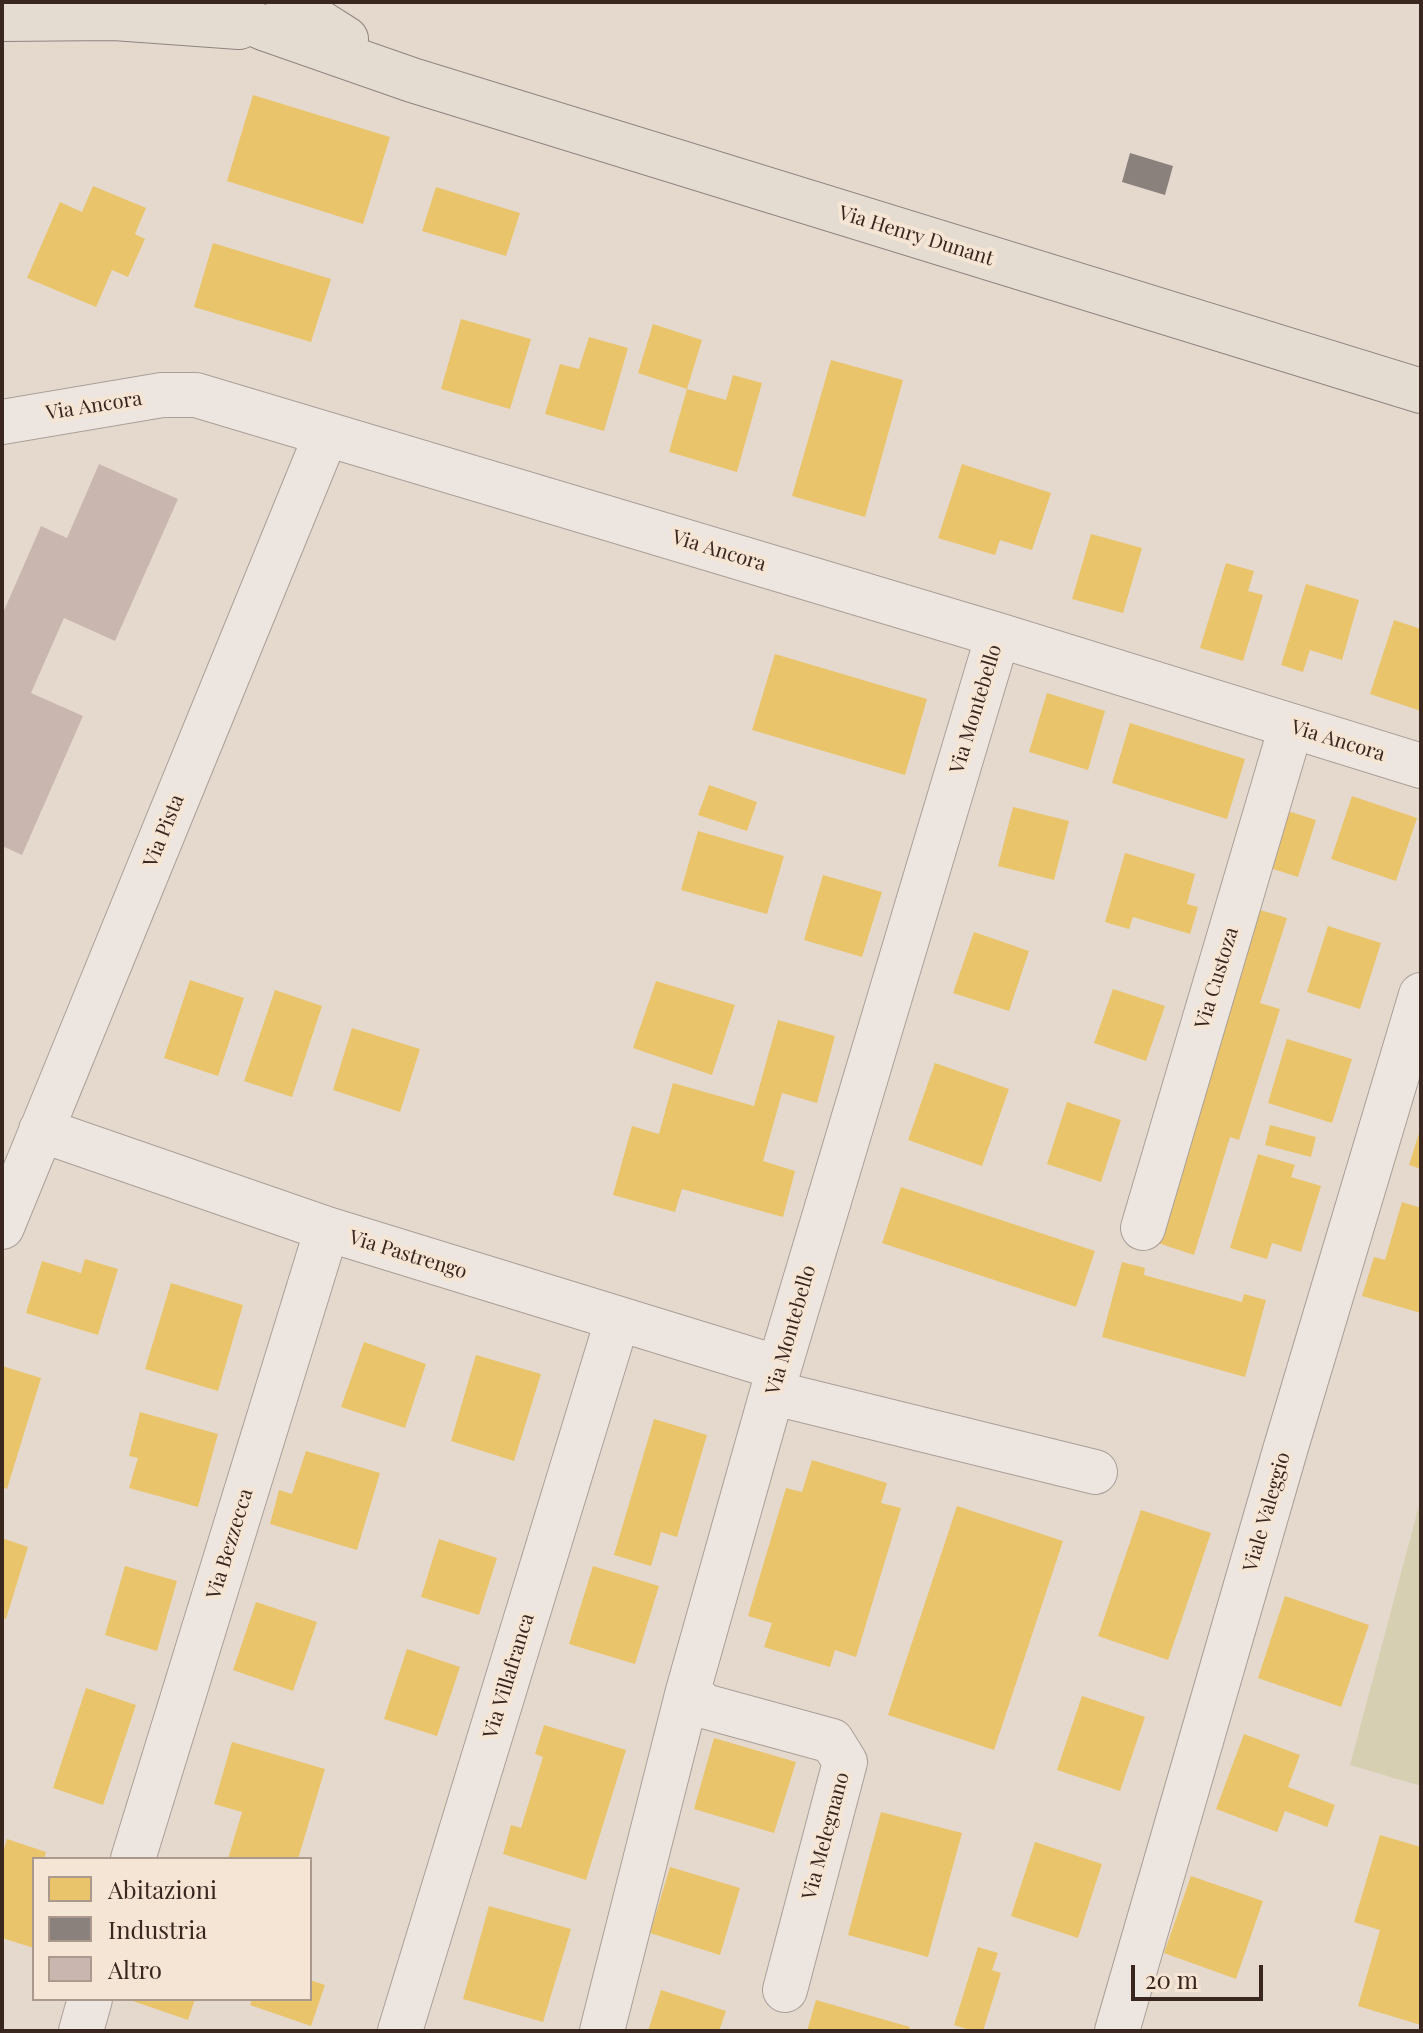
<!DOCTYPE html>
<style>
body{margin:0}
#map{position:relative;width:1423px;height:2033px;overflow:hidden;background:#e5d9ce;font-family:"Playfair Display",serif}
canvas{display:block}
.frame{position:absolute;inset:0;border:4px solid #39261f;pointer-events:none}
.legend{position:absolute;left:32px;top:1857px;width:280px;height:144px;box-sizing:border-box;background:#f5e5d4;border:2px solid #aa998c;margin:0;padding:10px 14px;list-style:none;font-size:24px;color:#39261f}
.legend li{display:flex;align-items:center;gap:16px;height:40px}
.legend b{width:40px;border:2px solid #aa998c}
.scale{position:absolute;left:1131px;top:1965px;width:132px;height:36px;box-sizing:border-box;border:4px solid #39261f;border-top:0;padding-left:10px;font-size:24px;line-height:28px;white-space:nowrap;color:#39261f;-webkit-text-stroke:6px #f5e5d4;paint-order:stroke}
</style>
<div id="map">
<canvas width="1423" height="2033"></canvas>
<div class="frame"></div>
<ul class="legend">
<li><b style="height:22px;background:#e9c46a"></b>Abitazioni</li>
<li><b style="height:22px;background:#8a817c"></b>Industria</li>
<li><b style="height:22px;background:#c9b7af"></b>Altro</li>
</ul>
<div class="scale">20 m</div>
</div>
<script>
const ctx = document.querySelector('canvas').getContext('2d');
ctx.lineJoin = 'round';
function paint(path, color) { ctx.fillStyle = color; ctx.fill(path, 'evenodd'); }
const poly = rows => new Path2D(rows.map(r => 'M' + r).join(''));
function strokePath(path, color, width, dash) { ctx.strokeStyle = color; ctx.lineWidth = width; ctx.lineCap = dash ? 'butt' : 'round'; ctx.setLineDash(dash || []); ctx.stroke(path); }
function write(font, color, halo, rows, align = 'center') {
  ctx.font = font + ' "Playfair Display",serif'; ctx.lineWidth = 8; ctx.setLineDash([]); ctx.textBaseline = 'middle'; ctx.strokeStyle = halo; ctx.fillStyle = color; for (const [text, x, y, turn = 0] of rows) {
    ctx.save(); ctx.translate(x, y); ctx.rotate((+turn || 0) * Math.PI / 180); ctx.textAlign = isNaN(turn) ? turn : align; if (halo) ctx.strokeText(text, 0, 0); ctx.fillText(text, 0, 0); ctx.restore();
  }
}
const green = poly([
 [1421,1498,1421,1786,1350,1765]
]);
const homes = poly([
 [253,95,390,137,363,224,227,181],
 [93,186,146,208,135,234,145,239,128,277,112,270,96,307,27,278,60,202,82,212],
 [436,187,520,213,506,256,422,231],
 [213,243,331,279,311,342,194,307],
 [461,319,531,339,510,409,441,389],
 [653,324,702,340,687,389,726,400,733,375,762,383,737,472,669,452,687,389,638,373],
 [589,337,628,348,604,431,545,414,560,364,579,369],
 [831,360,903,380,865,517,792,496],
 [962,464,1051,493,1032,550,1000,540,995,555,938,538],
 [1091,534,1142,548,1123,613,1072,599],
 [1226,563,1254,571,1248,591,1263,595,1243,661,1200,648],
 [1306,584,1359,600,1342,660,1310,650,1303,672,1281,665],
 [1394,620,1421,629,1421,711,1370,694],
 [775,654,927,699,905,775,752,730],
 [1047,693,1105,711,1088,770,1029,752],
 [1130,723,1245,759,1227,819,1112,783],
 [709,785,757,802,747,831,698,815],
 [1352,796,1417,818,1396,881,1331,859],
 [1013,807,1069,821,1054,880,998,866],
 [1288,811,1316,820,1298,877,1270,868],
 [698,831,784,856,767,914,681,890],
 [1125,853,1195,874,1187,904,1198,907,1190,934,1133,917,1129,929,1105,922],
 [823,875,882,892,862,957,804,940],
 [1260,910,1287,918,1260,1003,1280,1009,1239,1140,1230,1137,1194,1255,1158,1243],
 [1328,926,1381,943,1360,1009,1307,992],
 [974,932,1029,951,1009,1011,953,993],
 [190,980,244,998,218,1076,164,1058],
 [656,981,735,1005,712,1075,633,1048],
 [1113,989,1165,1006,1146,1061,1094,1043],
 [275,990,322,1006,292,1097,244,1081],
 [778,1020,835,1036,817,1103,782,1093,763,1161,795,1171,783,1217,682,1189,675,1212,613,1195,632,1126,659,1134,673,1083,754,1106],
 [352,1028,420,1049,400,1112,333,1090],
 [1287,1039,1352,1059,1332,1123,1268,1103],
 [935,1063,1009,1089,982,1166,908,1140],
 [1067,1102,1121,1120,1101,1182,1047,1164],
 [1270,1125,1316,1137,1311,1157,1265,1145],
 [1421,1127,1421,1169,1409,1165],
 [1258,1154,1295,1165,1291,1177,1321,1186,1301,1252,1272,1243,1267,1259,1230,1248],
 [901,1187,1095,1251,1076,1307,882,1243],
 [1402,1202,1421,1208,1421,1313,1362,1296,1374,1257,1385,1260],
 [85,1259,118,1269,98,1335,26,1313,42,1261,81,1273],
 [1122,1262,1145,1268,1144,1275,1242,1302,1244,1294,1266,1300,1245,1377,1102,1337],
 [171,1283,243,1305,218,1391,145,1369],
 [364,1342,426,1364,405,1428,341,1407],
 [476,1355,541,1374,514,1461,451,1441],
 [2,1366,41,1378,7,1489,2,1487],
 [140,1412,218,1434,198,1507,129,1488,138,1458,129,1456],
 [654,1419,707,1435,677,1537,661,1532,651,1566,614,1555],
 [306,1451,380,1473,357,1550,270,1524,279,1490,292,1494],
 [812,1460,887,1483,881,1503,901,1508,856,1657,835,1650,830,1667,764,1647,772,1623,748,1616,786,1488,802,1492],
 [957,1506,1063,1541,994,1750,888,1715],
 [1141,1510,1211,1533,1168,1660,1098,1636],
 [2,1538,28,1547,6,1619,2,1618],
 [439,1539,497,1558,479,1615,421,1597],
 [125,1566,177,1581,157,1651,105,1635],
 [593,1566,659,1586,635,1664,569,1644],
 [1285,1596,1369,1625,1341,1707,1258,1678],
 [256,1602,317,1622,293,1691,233,1670],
 [407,1649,460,1667,437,1736,384,1719],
 [86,1688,136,1705,103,1805,53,1788],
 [1082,1696,1145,1717,1120,1791,1057,1770],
 [544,1725,626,1750,586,1880,503,1854,511,1825,521,1828,543,1757,535,1754],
 [1244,1734,1300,1755,1288,1787,1335,1805,1327,1827,1285,1811,1277,1832,1216,1809],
 [714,1738,796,1762,774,1833,694,1809],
 [232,1742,325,1769,298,1859,228,1859,242,1812,214,1804],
 [881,1812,962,1833,928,1957,848,1935],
 [1380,1835,1421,1847,1421,2025,1358,2006,1380,1930,1354,1922],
 [7,1839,46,1852,44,1859,34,1859,34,1948,2,1938,2,1855],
 [1035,1842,1102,1864,1078,1938,1011,1916],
 [670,1867,740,1888,720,1955,650,1933],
 [1191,1876,1263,1901,1236,1979,1164,1953],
 [489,1906,571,1929,543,2022,463,1999],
 [978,1947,998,1953,992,1970,1001,1973,983,2031,973,2031,954,2025],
 [310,1980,325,1985,311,2026,250,2005,252,1999,310,1999],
 [661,1990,726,2011,719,2031,648,2031],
 [127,1999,195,1999,188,2020],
 [816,2000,910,2027,909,2031,807,2031]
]);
const industry = poly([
 [1130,153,1173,166,1165,195,1122,182]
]);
const building = poly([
 [99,464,178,499,115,641,64,618,31,693,83,716,22,855,2,846,2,615,41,526,67,538]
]);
const minor = poly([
 [2,422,162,395,196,395,998,635,1421,766],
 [41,1130,327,1229,779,1368],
 [2,1227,326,435],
 [1143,1228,1291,727],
 [774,1393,1095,1472],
 [688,1691,704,1706,832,1741,845,1762,785,1990],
 [133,1859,327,1229],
 [81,2031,90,1999],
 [400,2031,617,1321],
 [602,2031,688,1691,779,1368,998,635],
 [1117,2031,1286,1447,1421,995]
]);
const major = poly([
 [203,2,266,29,412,80,1421,391],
 [288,2,346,39],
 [2,19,114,18,239,27]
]);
const streetNames = [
 ["Via Henry Dunant",916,236,17],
 ["Via Ancora",94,406,-9],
 ["Via Ancora",719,551,17],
 ["Via Montebello",976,709,-73],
 ["Via Ancora",1338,741,17],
 ["Via Pista",164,831,-68],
 ["Via Custoza",1217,978,-73],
 ["Via Pastrengo",408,1255,17],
 ["Via Montebello",791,1330,-74],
 ["Viale Valeggio",1267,1512,-74],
 ["Via Bezzecca",230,1544,-73],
 ["Via Villafranca",509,1676,-73],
 ["Via Melegnano",826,1836,-75]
];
paint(green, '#d7cfb1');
paint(homes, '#e9c46a');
paint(industry, '#8a817c');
paint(building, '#c9b7af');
strokePath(minor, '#aa9f97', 46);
strokePath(major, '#90857e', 46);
strokePath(minor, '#ede6e0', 44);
strokePath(major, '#e4dbd1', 44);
write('20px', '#39261f', '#f5e5d4', streetNames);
</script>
